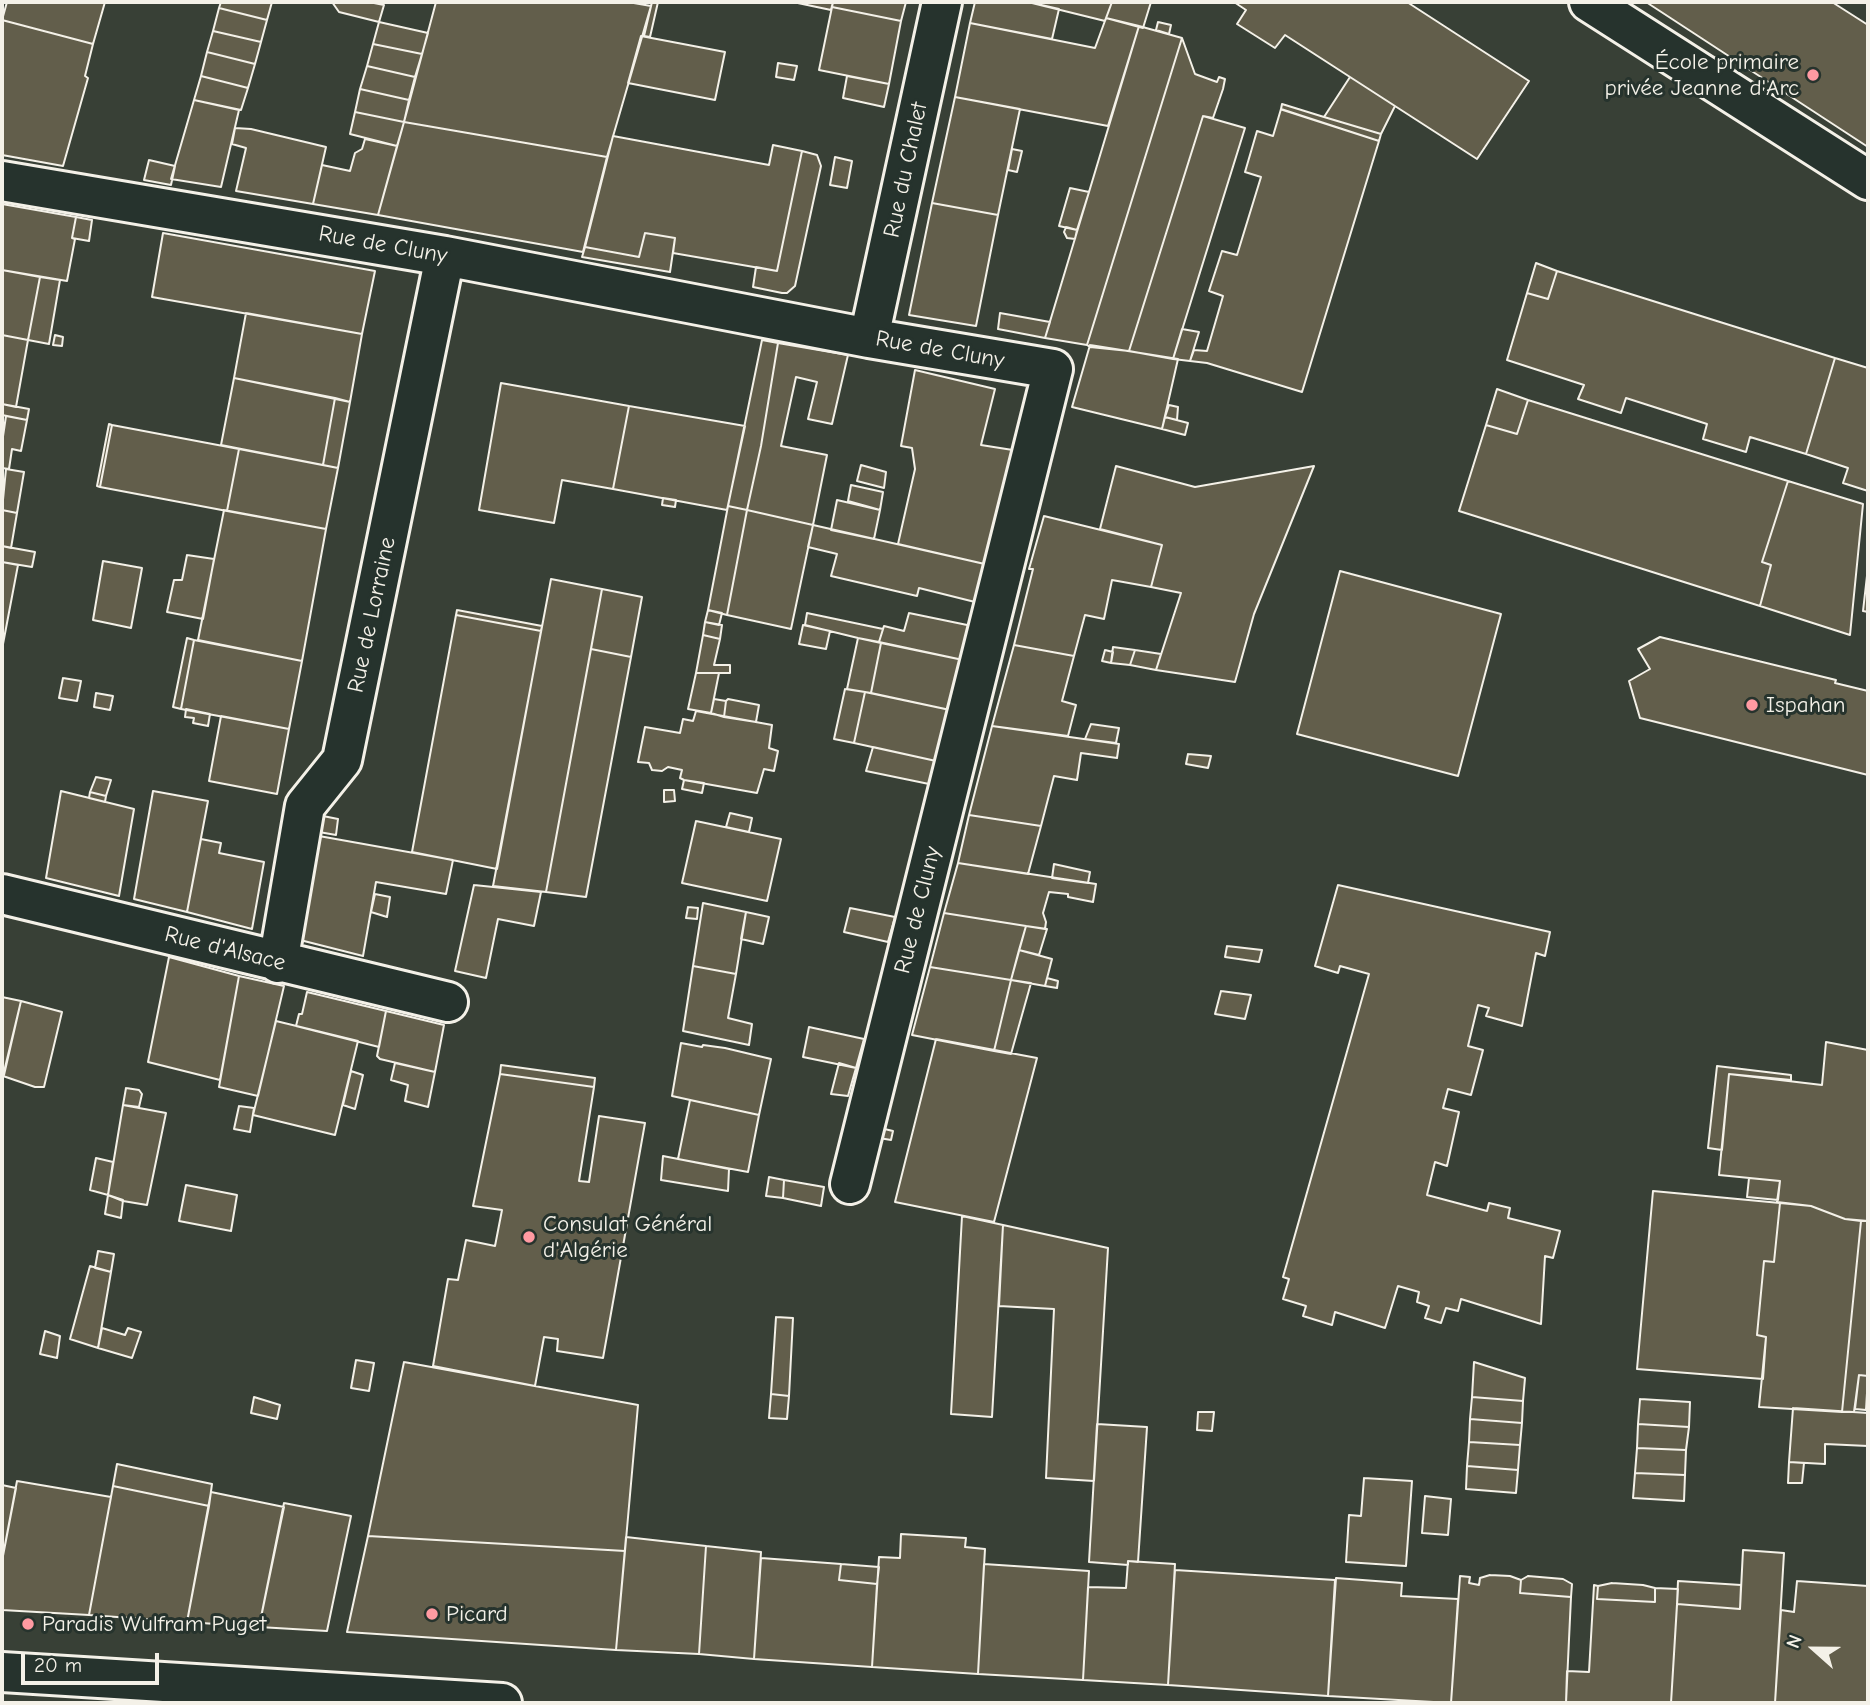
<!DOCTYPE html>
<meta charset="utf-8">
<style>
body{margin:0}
#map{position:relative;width:1870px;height:1705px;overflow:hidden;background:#384036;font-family:"Comic Neue",sans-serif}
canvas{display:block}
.frame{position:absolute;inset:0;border:4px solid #f4f1e8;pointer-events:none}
.north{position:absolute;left:1779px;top:1614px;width:70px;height:70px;-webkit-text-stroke:5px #26332d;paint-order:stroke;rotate:291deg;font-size:19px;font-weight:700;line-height:28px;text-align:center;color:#f4f1e8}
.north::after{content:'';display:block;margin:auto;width:24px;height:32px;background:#f4f1e8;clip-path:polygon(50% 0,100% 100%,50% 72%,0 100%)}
.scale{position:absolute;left:21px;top:1653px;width:138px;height:32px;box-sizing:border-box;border:4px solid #f4f1e8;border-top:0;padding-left:9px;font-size:21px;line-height:24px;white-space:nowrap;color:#f4f1e8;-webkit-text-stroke:5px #26332d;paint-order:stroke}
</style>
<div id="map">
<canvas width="1870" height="1705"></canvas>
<div class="frame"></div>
<div class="north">N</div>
<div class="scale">20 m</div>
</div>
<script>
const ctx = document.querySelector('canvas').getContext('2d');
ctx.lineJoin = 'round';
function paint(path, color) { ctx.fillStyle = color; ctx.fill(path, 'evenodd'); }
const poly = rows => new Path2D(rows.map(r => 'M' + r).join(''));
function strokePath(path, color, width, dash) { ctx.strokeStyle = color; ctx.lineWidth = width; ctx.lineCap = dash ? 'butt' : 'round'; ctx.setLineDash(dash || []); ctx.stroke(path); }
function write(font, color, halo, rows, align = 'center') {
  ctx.font = font + ' "Comic Neue",sans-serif'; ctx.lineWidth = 6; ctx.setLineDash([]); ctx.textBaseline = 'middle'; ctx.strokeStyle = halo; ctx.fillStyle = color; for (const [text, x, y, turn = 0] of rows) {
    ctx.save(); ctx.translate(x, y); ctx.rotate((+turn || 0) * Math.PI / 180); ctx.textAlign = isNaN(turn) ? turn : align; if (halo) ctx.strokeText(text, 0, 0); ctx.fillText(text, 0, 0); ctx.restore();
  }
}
const building = poly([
 [7,2,105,2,93,44,2,20,7,2],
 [221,2,272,2,267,20,219,8,221,2],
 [332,2,369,2,384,5,379,22,339,12,332,2],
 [436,2,628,2,651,6,607,157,404,122,436,2],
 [652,2,658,2,650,37,644,36,652,2],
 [793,2,833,2,831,10,793,2],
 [833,2,906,2,901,21,832,7,833,2],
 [975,2,1028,2,1059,9,1052,39,970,23,975,2],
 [1028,2,1112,2,1105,21,1028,2],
 [1112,2,1151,2,1143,28,1106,18,1112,2],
 [1234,2,1407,2,1529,81,1477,159,1285,35,1275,48,1237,24,1246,10,1234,2],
 [1646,2,1832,2,1868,25,1868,147,1646,2],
 [832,7,901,21,889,84,819,70,832,7],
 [219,8,267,20,261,42,213,31,219,8],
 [1106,18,1139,26,1108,126,955,97,970,23,1095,48,1106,18],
 [2,20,93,44,85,76,88,78,63,166,2,155,2,20],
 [379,22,428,33,422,54,373,44,379,22],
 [1158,22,1171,25,1169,34,1156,30,1158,22],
 [1139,26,1182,38,1087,345,1045,338,1139,26],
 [213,31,261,42,255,64,207,52,213,31],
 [641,36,725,52,715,100,628,83,641,36],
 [1182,38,1195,74,1217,82,1219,77,1225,79,1223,89,1213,118,1203,116,1129,351,1090,347,1087,345,1182,38],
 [373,44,422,54,415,77,367,66,373,44],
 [207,52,255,64,248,88,201,76,207,52],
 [778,63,797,66,794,80,776,77,778,63],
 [367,66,415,77,409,100,360,89,367,66],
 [201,76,248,88,241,110,194,100,201,76],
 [847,76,889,84,884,107,843,98,847,76],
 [1350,77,1395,106,1381,134,1324,117,1350,77],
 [360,89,409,100,404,122,355,112,360,89],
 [955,97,1020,109,998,215,932,203,955,97],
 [194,100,239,110,221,187,171,179,194,100],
 [1282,104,1324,117,1381,134,1379,141,1283,110,1281,109,1282,104],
 [1281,109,1379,141,1302,392,1207,363,1190,361,1194,350,1207,351,1223,296,1209,291,1222,251,1237,255,1261,177,1245,172,1257,131,1273,136,1281,109],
 [355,112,404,122,397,146,350,134,355,112],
 [1203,116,1245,128,1173,359,1129,351,1203,116],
 [404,122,607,157,583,252,378,215,404,122],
 [235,128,251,129,326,147,313,204,236,191,246,148,232,144,235,128],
 [613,136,769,165,773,145,802,151,777,271,673,253,675,238,645,233,639,257,585,247,613,136],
 [365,139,397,146,378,215,313,204,322,165,350,171,355,153,362,149,365,139],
 [1012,149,1022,151,1017,172,1008,170,1012,149],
 [802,151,817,155,821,166,795,286,787,293,782,293,753,287,756,267,777,271,802,151],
 [835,157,852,161,847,188,830,185,835,157],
 [149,160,175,166,171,185,144,180,149,160],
 [1070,188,1089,192,1077,230,1059,226,1070,188],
 [932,203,998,215,976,326,909,315,932,203],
 [2,204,76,217,72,238,75,239,67,281,2,270,2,204],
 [76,217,92,220,89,241,72,238,76,217],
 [1066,227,1077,230,1075,239,1067,238,1064,232,1066,227],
 [163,233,375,271,362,334,152,297,163,233],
 [645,233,675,238,670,272,582,257,585,247,639,257,645,233],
 [1536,263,1557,271,1548,299,1527,293,1536,263],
 [2,270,40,277,28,340,2,335,2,270],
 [1557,271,1835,358,1806,454,1750,437,1746,452,1703,439,1707,424,1626,398,1621,413,1578,399,1584,385,1507,360,1527,293,1548,299,1557,271],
 [40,277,60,280,49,344,28,340,40,277],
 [246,313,362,334,350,402,234,378,246,313],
 [1000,313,1050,322,1045,338,998,329,1000,313],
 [1182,329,1199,332,1190,361,1173,359,1182,329],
 [2,335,28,340,16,407,2,404,2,335],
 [55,335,63,337,62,346,53,345,55,335],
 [762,340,778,343,761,446,747,510,728,506,762,340],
 [778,343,848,355,832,424,808,419,817,382,796,377,781,446,827,455,813,525,747,510,761,446,778,343],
 [1090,345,1178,359,1162,429,1072,407,1090,345],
 [1835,358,1868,368,1868,491,1843,483,1848,468,1806,454,1835,358],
 [915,370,995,389,981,445,1019,451,989,565,898,544,915,469,912,448,901,446,915,370],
 [234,378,335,398,323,465,221,445,234,378],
 [501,383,629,406,613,489,562,480,554,523,479,510,501,383],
 [1497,389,1528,400,1517,434,1486,425,1497,389],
 [335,398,350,402,338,468,323,465,335,398],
 [1528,400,1788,481,1762,562,1771,565,1760,606,1459,511,1486,425,1517,434,1528,400],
 [2,404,29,409,27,420,2,415,2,404],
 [1169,405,1178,407,1177,420,1165,417,1169,405],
 [629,406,745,426,727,510,613,489,629,406],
 [6,416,27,420,21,451,12,449,9,469,2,468,2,443,6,416],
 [1165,417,1188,423,1185,435,1162,429,1165,417],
 [109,424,112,425,100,487,97,486,109,424],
 [112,425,239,449,227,511,100,487,112,425],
 [239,449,338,468,326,529,227,511,239,449],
 [861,465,886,472,884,488,857,481,861,465],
 [1116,466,1195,487,1314,466,1254,614,1235,682,1156,670,1181,593,1151,587,1162,545,1100,529,1116,466],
 [6,469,24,472,17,513,2,510,6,469],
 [1788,481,1863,504,1850,635,1760,606,1771,565,1762,562,1788,481],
 [851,485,883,492,880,510,848,501,851,485],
 [663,498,676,500,675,507,662,505,663,498],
 [837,500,880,510,874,539,831,530,837,500],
 [728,506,747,510,727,615,708,610,728,506],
 [2,510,17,513,11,548,2,546,2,510],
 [224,510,326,529,302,661,198,640,224,510],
 [747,510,813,525,791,629,727,615,747,510],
 [1044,516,1162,545,1151,587,1112,580,1104,619,1085,615,1074,656,1014,645,1033,569,1029,569,1044,516],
 [813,525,989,565,979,603,919,588,917,596,831,576,837,554,808,547,813,525],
 [2,546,35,552,32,567,2,562,2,546],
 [187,555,214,559,203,619,167,612,174,580,182,580,187,555],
 [103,561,142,568,131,628,93,620,103,561],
 [2,562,18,565,3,644,2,644,2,562],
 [1868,567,1868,612,1863,611,1868,567],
 [1340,571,1501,614,1458,776,1297,734,1340,571],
 [551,579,602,589,546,892,493,886,551,579],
 [602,589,642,597,631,657,591,649,602,589],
 [457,610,542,626,541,631,456,615,457,610],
 [708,610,722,613,719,625,705,622,708,610],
 [807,613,883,629,879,642,858,638,805,625,807,613],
 [909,613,972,626,963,660,879,642,884,626,904,631,909,613],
 [456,615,541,631,497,869,412,852,456,615],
 [705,622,722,625,720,639,703,635,705,622],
 [803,625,830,631,826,649,799,644,803,625],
 [703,635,720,639,714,665,730,665,730,673,696,673,703,635],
 [1660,637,1836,680,1835,683,1868,691,1868,775,1640,718,1629,681,1650,669,1638,649,1660,637],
 [187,638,194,640,181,709,173,707,187,638],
 [858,638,881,643,871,693,847,689,858,638],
 [194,640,302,661,289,729,181,709,194,640],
 [881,643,963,660,950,710,871,693,881,643],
 [1014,645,1074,656,1062,701,1076,705,1068,736,992,726,1014,645],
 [1113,647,1135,650,1130,665,1111,663,1113,647],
 [591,649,631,657,586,897,546,892,591,649],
 [1105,650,1113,652,1111,663,1102,661,1105,650],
 [1135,650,1161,654,1156,670,1130,665,1135,650],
 [696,673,719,673,711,713,688,709,696,673],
 [63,678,81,681,77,701,59,698,63,678],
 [845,689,865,692,854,743,834,739,845,689],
 [865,692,950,710,936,761,854,743,865,692],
 [96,693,113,696,110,710,94,707,96,693],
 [714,699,726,701,724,717,711,713,714,699],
 [728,699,759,705,756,722,724,717,726,701,728,699],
 [186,709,210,714,208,726,193,723,194,718,185,717,186,709],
 [696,711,772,725,769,748,778,751,774,771,764,769,757,793,684,780,680,778,682,770,668,767,662,771,652,770,649,763,638,762,645,727,680,733,683,719,693,721,696,711],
 [221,716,289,729,277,794,209,781,221,716],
 [1091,724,1119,728,1116,743,1085,739,1091,724],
 [992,726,1119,744,1117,758,1081,753,1077,780,1054,776,1041,826,969,815,992,726],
 [873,747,936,761,929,784,866,771,873,747],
 [1188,754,1211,756,1208,768,1186,764,1188,754],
 [96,777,111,780,106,796,90,792,96,777],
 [684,780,704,783,702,793,682,789,684,780],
 [664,790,674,790,675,801,664,802,664,790],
 [61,791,134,809,119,896,46,878,61,791],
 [153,791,208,801,187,912,134,899,153,791],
 [90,792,106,796,105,802,89,798,90,792],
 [730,813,752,818,749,832,726,827,730,813],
 [969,815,1041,826,1028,874,958,863,969,815],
 [323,816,338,819,336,835,319,832,323,816],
 [696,821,781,839,767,901,682,883,696,821],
 [319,836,453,860,446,894,376,882,363,956,300,940,319,836],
 [201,839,221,843,219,853,264,862,252,929,187,912,201,839],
 [958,863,1096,884,1093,902,1068,897,1068,894,1049,892,1043,913,1046,922,1045,929,944,913,958,863],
 [1054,864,1090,872,1088,883,1052,878,1054,864],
 [474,885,541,892,534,926,498,919,486,978,455,971,474,885],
 [1338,885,1550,932,1545,956,1536,953,1522,1026,1486,1016,1489,1008,1478,1005,1468,1046,1483,1050,1471,1095,1448,1089,1443,1108,1459,1112,1447,1166,1435,1162,1427,1195,1487,1211,1489,1203,1510,1208,1508,1218,1560,1231,1553,1258,1545,1256,1541,1324,1461,1299,1458,1311,1446,1308,1441,1323,1425,1318,1429,1306,1417,1302,1419,1292,1398,1286,1385,1328,1335,1312,1332,1325,1303,1316,1306,1306,1283,1299,1289,1279,1283,1277,1369,974,1340,966,1338,973,1315,966,1338,885],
 [375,894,390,897,387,917,371,912,375,894],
 [703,903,746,912,736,974,693,966,703,903],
 [688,907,698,908,697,919,686,918,688,907],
 [850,908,895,917,888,942,844,932,850,908],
 [746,912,769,917,763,944,741,939,746,912],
 [944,913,1026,926,1011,980,930,967,944,913],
 [1026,926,1047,929,1039,955,1019,950,1026,926],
 [1227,946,1262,950,1259,962,1225,957,1227,946],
 [1019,950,1052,959,1045,986,1011,980,1019,950],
 [169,957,239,976,220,1080,148,1062,169,957],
 [693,966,736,974,728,1018,752,1024,749,1045,683,1031,693,966],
 [930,967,1011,980,994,1051,912,1035,930,967],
 [239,976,284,986,258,1096,219,1087,239,976],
 [1047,978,1058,981,1057,988,1045,986,1047,978],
 [1011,980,1031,983,1011,1054,994,1051,1011,980],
 [1221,991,1251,995,1245,1019,1215,1014,1221,991],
 [307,992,386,1011,379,1047,296,1026,299,1014,302,1014,307,992],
 [2,997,21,1001,4,1075,2,1074,2,997],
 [21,1001,62,1012,44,1087,35,1087,3,1076,21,1001],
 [386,1011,444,1025,435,1072,380,1059,377,1056,386,1011],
 [276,1021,358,1041,335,1135,253,1115,276,1021],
 [809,1027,864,1039,856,1068,803,1057,809,1027],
 [936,1039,1037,1058,994,1222,895,1202,936,1039],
 [1826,1042,1868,1050,1868,1221,1845,1219,1811,1206,1777,1202,1780,1181,1719,1175,1729,1074,1822,1085,1826,1042],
 [681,1043,702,1047,703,1045,725,1048,771,1059,759,1115,672,1096,681,1043],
 [395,1063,435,1072,428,1107,405,1101,408,1085,391,1080,395,1063],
 [839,1063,856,1068,848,1096,831,1094,839,1063],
 [501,1065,595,1078,594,1087,500,1074,501,1065],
 [1717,1066,1791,1075,1791,1080,1729,1074,1722,1150,1708,1148,1717,1066],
 [351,1071,363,1075,355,1109,343,1105,351,1071],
 [500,1074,594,1087,579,1181,589,1182,599,1116,645,1123,603,1358,557,1351,558,1339,544,1337,535,1386,433,1366,448,1279,458,1280,466,1240,495,1246,502,1210,473,1206,500,1074],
 [126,1088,139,1090,142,1094,139,1107,123,1105,126,1088],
 [690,1100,759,1115,748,1172,678,1159,690,1100],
 [123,1105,166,1113,147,1205,123,1201,108,1195,123,1105],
 [239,1106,254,1108,250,1132,234,1129,239,1106],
 [876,1127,893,1131,891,1140,873,1137,876,1127],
 [663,1156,729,1169,728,1191,661,1180,663,1156],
 [96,1158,113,1162,108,1195,90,1190,96,1158],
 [769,1177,784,1180,783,1198,766,1196,769,1177],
 [1749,1178,1780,1181,1778,1200,1747,1197,1749,1178],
 [784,1180,824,1187,821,1206,783,1198,784,1180],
 [186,1185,237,1195,231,1231,179,1221,186,1185],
 [1653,1191,1780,1203,1774,1262,1764,1261,1757,1335,1766,1337,1763,1379,1637,1369,1653,1191],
 [108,1195,123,1200,121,1218,105,1214,108,1195],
 [1780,1203,1811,1206,1845,1219,1861,1221,1842,1412,1759,1407,1766,1337,1757,1335,1764,1261,1774,1262,1780,1203],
 [962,1216,1003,1225,992,1417,951,1414,962,1216],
 [1861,1221,1868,1221,1868,1376,1859,1375,1854,1412,1842,1412,1861,1221],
 [1003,1225,1108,1248,1094,1481,1046,1478,1054,1309,999,1306,1003,1225],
 [98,1251,114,1254,111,1272,95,1268,98,1251],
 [90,1266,111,1272,98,1348,70,1339,90,1266],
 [776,1317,793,1318,789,1396,771,1394,776,1317],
 [102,1328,125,1335,128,1328,141,1332,132,1358,98,1348,102,1328],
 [45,1331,60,1336,57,1358,40,1354,45,1331],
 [356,1360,374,1363,369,1391,351,1388,356,1360],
 [404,1362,638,1405,625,1551,368,1536,404,1362],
 [1474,1362,1525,1378,1523,1401,1472,1397,1474,1362],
 [1859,1375,1868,1376,1866,1410,1855,1409,1859,1375],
 [771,1394,789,1396,787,1419,769,1418,771,1394],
 [254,1397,280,1405,277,1419,251,1413,254,1397],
 [1472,1397,1523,1401,1522,1423,1470,1419,1472,1397],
 [1640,1399,1690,1402,1689,1427,1638,1424,1640,1399],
 [1793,1408,1868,1413,1868,1446,1825,1444,1825,1464,1789,1462,1793,1408],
 [1198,1412,1214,1412,1212,1431,1197,1430,1198,1412],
 [1470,1419,1522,1423,1520,1445,1469,1442,1470,1419],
 [1097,1424,1147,1427,1138,1562,1128,1561,1128,1565,1089,1562,1097,1424],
 [1638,1424,1689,1427,1686,1450,1637,1448,1638,1424],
 [1469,1442,1520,1445,1518,1470,1467,1466,1469,1442],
 [1637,1448,1686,1450,1685,1475,1635,1473,1637,1448],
 [1789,1462,1804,1463,1802,1483,1788,1483,1789,1462],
 [117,1464,212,1484,209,1506,113,1486,117,1464],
 [1467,1466,1518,1470,1516,1493,1466,1489,1467,1466],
 [1635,1473,1685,1475,1684,1501,1633,1498,1635,1473],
 [1364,1478,1412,1481,1406,1566,1346,1562,1349,1515,1361,1516,1364,1478],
 [17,1481,111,1497,89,1615,2,1610,2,1561,17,1481],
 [2,1485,16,1488,2,1561,2,1485],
 [113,1486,209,1506,187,1622,89,1615,113,1486],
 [211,1492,284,1507,259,1627,187,1622,211,1492],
 [1425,1496,1451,1499,1448,1535,1422,1533,1425,1496],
 [284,1503,351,1516,327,1631,259,1627,284,1503],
 [901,1534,966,1538,965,1547,985,1549,978,1674,872,1667,879,1557,900,1558,901,1534],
 [368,1536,625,1551,616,1650,347,1632,368,1536],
 [626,1537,706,1546,699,1654,616,1650,626,1537],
 [706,1546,761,1552,754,1659,699,1654,706,1546],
 [1743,1550,1784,1553,1775,1703,1671,1703,1677,1604,1740,1609,1743,1550],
 [761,1558,841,1564,839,1580,877,1584,872,1667,754,1659,761,1558],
 [1128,1561,1175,1564,1168,1685,1083,1680,1088,1587,1126,1588,1128,1561],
 [841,1564,879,1567,877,1584,839,1580,841,1564],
 [984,1564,1089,1571,1083,1680,978,1674,984,1564],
 [1175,1570,1335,1580,1328,1696,1168,1685,1175,1570],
 [1490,1575,1510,1576,1521,1580,1520,1593,1571,1597,1566,1703,1451,1703,1460,1576,1470,1577,1469,1583,1479,1585,1480,1578,1490,1575],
 [1528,1576,1563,1579,1572,1584,1571,1597,1520,1593,1521,1580,1528,1576],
 [1336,1578,1402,1583,1401,1596,1458,1599,1451,1703,1328,1696,1336,1578],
 [1678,1581,1741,1585,1740,1609,1677,1604,1678,1581],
 [1797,1581,1868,1586,1868,1703,1775,1703,1781,1610,1794,1612,1797,1581],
 [1612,1583,1643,1585,1655,1588,1655,1602,1597,1599,1598,1586,1612,1583],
 [1594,1585,1598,1586,1597,1599,1655,1602,1655,1588,1678,1589,1671,1703,1566,1703,1567,1671,1589,1672,1594,1585]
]);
const minor = poly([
 [1589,2,1868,180],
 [2,181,445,256,869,338,1053,369,850,1184],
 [869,338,942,2],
 [2,894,448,1002],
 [278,963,305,806,342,760,445,256]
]);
const tertiary = poly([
 [2,1672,502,1703]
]);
const markers = [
 [1813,75,7,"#ff9aa2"],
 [1752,705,7,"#ff9aa2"],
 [529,1237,7,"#ff9aa2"],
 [432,1614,7,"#ff9aa2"],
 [28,1624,7,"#ff9aa2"]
];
const poiNames = [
 ["École primaire",1799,62,"right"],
 ["privée Jeanne d'Arc",1799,88,"right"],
 ["Ispahan",1766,705],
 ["Consulat Général",543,1224],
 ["d'Algérie",543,1250],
 ["Picard",446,1614],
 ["Paradis Wulfram Puget",42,1624]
];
const streetNames = [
 ["Rue du Chalet",906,170,-78],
 ["Rue de Cluny",383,245,10],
 ["Rue de Cluny",940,350,10],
 ["Rue de Lorraine",372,615,-78],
 ["Rue de Cluny",918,910,-76],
 ["Rue d'Alsace",225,949,14]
];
paint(building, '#625e4b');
strokePath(building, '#f4f1e8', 2);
strokePath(minor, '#f4f1e8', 44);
strokePath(tertiary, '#f4f1e8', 44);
strokePath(minor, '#26332d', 38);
strokePath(tertiary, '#26332d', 38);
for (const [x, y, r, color] of markers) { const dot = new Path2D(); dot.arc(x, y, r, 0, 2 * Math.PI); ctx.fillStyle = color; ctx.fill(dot); strokePath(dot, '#26332d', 2.5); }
write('23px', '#f4f1e8', '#26332d', poiNames, 'left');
write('23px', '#f4f1e8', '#26332d', streetNames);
</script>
